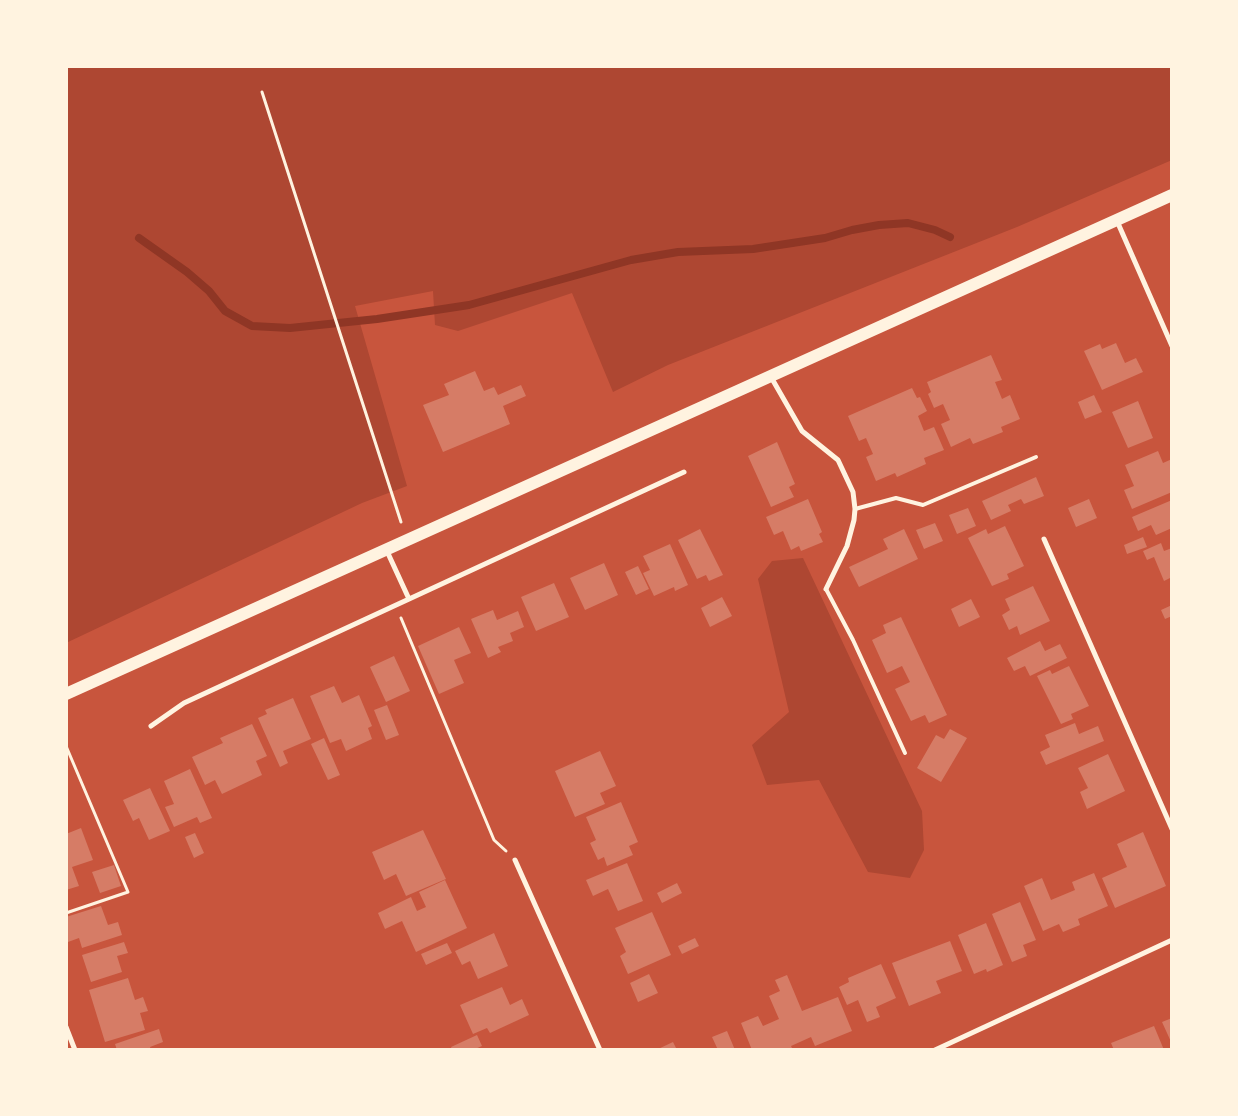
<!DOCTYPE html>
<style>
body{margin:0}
#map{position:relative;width:1238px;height:1116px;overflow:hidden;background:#c8553d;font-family:"DM Sans",sans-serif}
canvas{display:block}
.frame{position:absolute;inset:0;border:68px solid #fff3e0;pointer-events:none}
</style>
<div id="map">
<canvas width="1238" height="1116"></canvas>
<div class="frame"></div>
</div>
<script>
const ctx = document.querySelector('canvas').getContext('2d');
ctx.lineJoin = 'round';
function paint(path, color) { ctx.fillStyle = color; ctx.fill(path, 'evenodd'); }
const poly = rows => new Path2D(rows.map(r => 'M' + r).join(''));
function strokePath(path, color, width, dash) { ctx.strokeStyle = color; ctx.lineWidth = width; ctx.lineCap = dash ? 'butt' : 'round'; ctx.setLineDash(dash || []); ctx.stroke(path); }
const green = poly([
 [66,66,1172,66,1172,160,1017,227,668,365,613,392,572,293,458,331,435,325,433,291,355,306,407,486,362,503,66,643],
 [803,558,922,811,924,850,910,878,868,872,819,780,767,785,752,745,789,712,758,579,772,561]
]);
const stream = poly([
 [139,238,187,272,209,291,225,311,252,326,290,328,377,319,469,305,631,260,678,252,753,249,825,238,852,230,879,225,908,223,935,230,950,237]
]);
const building = poly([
 [1116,343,1125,363,1136,358,1143,372,1102,390,1084,351,1100,344,1102,349],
 [991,355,1002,380,995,382,1002,399,1010,395,1020,419,1001,427,1003,432,973,444,970,438,951,447,941,424,950,420,943,404,934,408,928,394,931,392,927,382],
 [475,371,484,391,494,387,498,395,521,385,526,396,503,406,510,424,443,452,423,405,449,395,444,384],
 [912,388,917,398,920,397,927,411,918,416,924,431,934,427,944,450,924,458,926,464,897,477,895,473,876,481,866,457,873,454,866,438,859,441,848,416],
 [1094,395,1102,412,1085,419,1078,402],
 [1138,401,1153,438,1128,448,1112,412],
 [777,442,795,484,789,487,794,497,771,507,748,456],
 [1158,451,1163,463,1172,459,1172,492,1132,509,1124,490,1134,486,1125,465],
 [1036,477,1044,496,1024,504,1021,499,1008,505,1011,511,991,520,982,501],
 [808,499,822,532,819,534,823,542,801,551,799,546,791,550,783,531,774,535,766,517],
 [1089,499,1097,518,1076,527,1068,508],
 [1172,500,1172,528,1156,535,1151,525,1138,531,1132,517],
 [968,508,976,526,957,534,949,515],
 [935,523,943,541,924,549,916,530],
 [1005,526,1024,566,1007,574,1009,579,992,586,968,538,986,529,988,534],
 [700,529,723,575,709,581,706,575,697,579,678,540],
 [904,529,918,559,859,587,849,567,888,549,883,539],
 [1143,537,1147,547,1127,554,1124,545],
 [1161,543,1164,551,1172,548,1172,577,1164,581,1154,557,1147,560,1143,551],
 [670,544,688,585,675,591,674,587,654,596,643,573,650,570,643,556],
 [604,563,618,595,585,610,570,578],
 [638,566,649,589,636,595,625,572],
 [554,583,569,617,536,631,521,597],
 [1033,586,1050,621,1020,635,1017,626,1009,630,1002,615,1010,610,1005,599],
 [722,597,732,616,710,627,701,608],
 [971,599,980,617,959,627,951,609],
 [1172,605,1172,616,1165,619,1161,610],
 [493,610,497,620,518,611,524,627,510,633,513,641,498,647,501,652,488,658,471,619],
 [901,617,947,715,929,723,925,715,911,721,895,689,910,682,902,666,887,673,872,640,886,633,883,625],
 [459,627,471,653,454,660,464,683,439,694,418,646],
 [1040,641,1045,651,1060,644,1067,658,1030,676,1025,666,1014,671,1007,658],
 [394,656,410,691,386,702,370,667],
 [1069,666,1089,706,1071,714,1073,719,1061,724,1037,676,1050,670,1052,674],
 [334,686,342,703,359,695,372,726,368,728,372,739,346,751,341,739,330,743,310,696],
 [293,698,311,739,283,751,288,763,280,767,258,718,267,714,265,710],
 [387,705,399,735,386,740,374,710],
 [1075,723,1079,734,1098,726,1104,741,1046,765,1040,752,1050,747,1045,735],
 [252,724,267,756,256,761,262,775,222,794,215,780,205,785,192,757,223,743,220,738],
 [950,729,967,738,941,782,917,768,936,735,944,739],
 [324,738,340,775,328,780,311,744],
 [600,751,616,786,600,793,605,804,575,817,555,771],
 [1108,754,1125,791,1087,809,1080,792,1088,788,1078,768],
 [190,769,212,818,200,823,197,817,174,827,165,807,174,804,164,781],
 [150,788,170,831,149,840,139,818,133,821,123,800],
 [621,802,638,842,629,846,633,855,607,866,604,857,598,860,590,843,596,840,586,817],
 [81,828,93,860,72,867,79,886,66,890,66,834],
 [423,830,446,879,406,896,396,874,384,880,372,852],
 [1143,832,1166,886,1115,908,1102,878,1127,867,1117,844],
 [195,833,204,853,194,858,185,837],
 [627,863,643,901,618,911,608,889,593,896,586,880],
 [114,865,121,886,100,893,92,872],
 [1094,873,1108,906,1078,919,1080,925,1063,932,1059,924,1043,931,1024,886,1042,878,1051,900,1075,890,1072,882],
 [445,880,467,928,416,952,402,921,385,929,378,913,411,897,417,911,426,907,419,892],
 [677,883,682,893,662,903,657,893],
 [1020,902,1036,940,1023,945,1027,956,1012,962,992,914],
 [101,906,108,925,118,922,122,935,82,948,79,938,68,942,66,917],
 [652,912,671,955,628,974,620,956,626,952,615,928],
 [986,923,1003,965,987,972,986,969,974,974,958,935],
 [494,933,508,966,478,979,470,961,462,965,455,951],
 [695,938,699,946,682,954,678,946],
 [950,941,962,971,936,981,941,993,909,1006,892,963],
 [124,942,128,953,117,956,122,972,91,982,82,955],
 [447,943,452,953,426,965,421,954],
 [881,964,896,998,876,1007,880,1017,867,1022,858,1000,847,1005,839,987,849,982,848,978],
 [649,974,658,993,638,1002,630,983],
 [787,975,802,1011,838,997,852,1031,815,1046,811,1037,791,1046,793,1050,752,1050,741,1023,758,1016,763,1026,779,1019,769,996,780,991,775,980],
 [128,978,135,1000,143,997,148,1011,140,1013,145,1030,105,1042,89,990],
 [502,987,510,1005,522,999,529,1015,490,1033,487,1028,473,1034,460,1005],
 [1172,1018,1172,1044,1162,1022],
 [1154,1026,1164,1050,1114,1050,1111,1043],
 [159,1029,163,1042,150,1047,151,1050,117,1050,115,1044],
 [727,1031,735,1050,718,1050,712,1037],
 [477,1035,482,1046,473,1050,452,1050,451,1047],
 [673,1042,677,1050,656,1050]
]);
const path = poly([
 [262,92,401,522],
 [401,618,494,840,506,851],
 [66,746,128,892,66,913]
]);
const service = poly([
 [855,509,896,498,923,505,1036,457],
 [826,589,853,640,905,753]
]);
const minor = poly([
 [1117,221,1172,346],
 [771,377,802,431,838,460,853,492,855,509,854,520,847,546,826,589],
 [1044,539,1172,829],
 [386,549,409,599],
 [151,726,184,703,684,472],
 [515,860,600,1050],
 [66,1027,75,1050],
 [935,1050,1172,940]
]);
const primary = poly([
 [66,694,1172,195]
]);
paint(green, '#ae4732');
strokePath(stream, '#8f3625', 8);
paint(building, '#d67c66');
strokePath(path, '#fff3e0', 3);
strokePath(service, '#fff3e0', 4);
strokePath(minor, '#fff3e0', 5);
strokePath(primary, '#fff3e0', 12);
</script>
